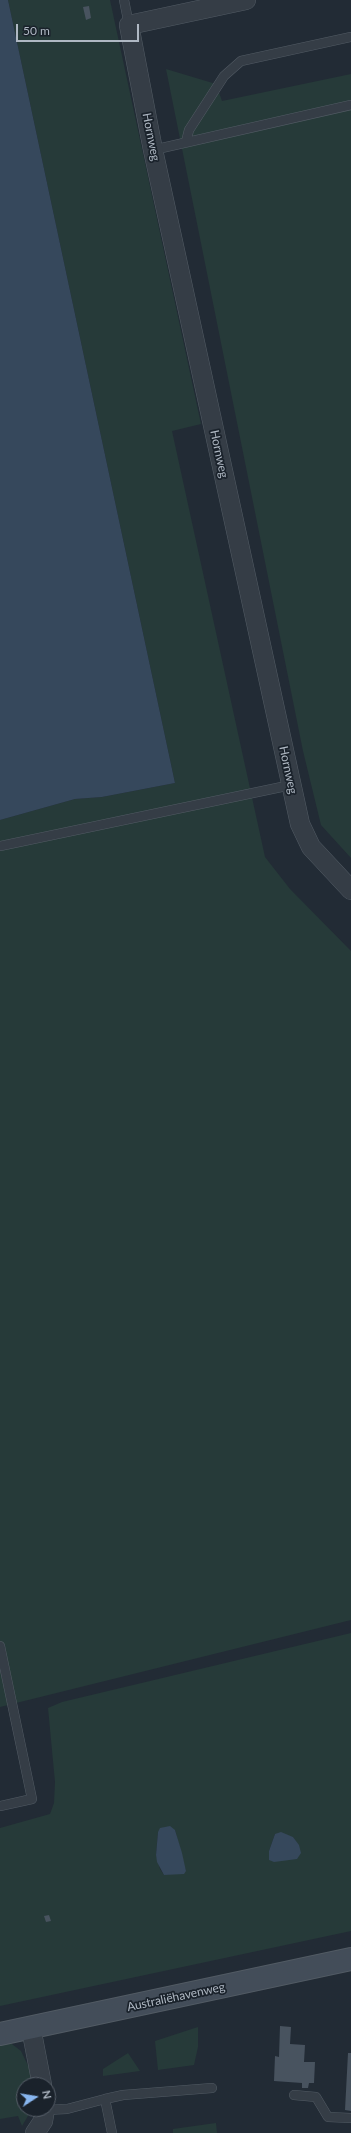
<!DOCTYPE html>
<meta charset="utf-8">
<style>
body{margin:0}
#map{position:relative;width:351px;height:2133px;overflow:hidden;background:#222b35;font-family:Lato,sans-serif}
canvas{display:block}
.north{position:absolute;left:16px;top:2077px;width:40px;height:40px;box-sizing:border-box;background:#1a222b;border:1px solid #565e68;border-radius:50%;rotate:78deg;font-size:11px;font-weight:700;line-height:16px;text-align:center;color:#afb8c3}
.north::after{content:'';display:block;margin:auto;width:14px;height:18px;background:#88b6ef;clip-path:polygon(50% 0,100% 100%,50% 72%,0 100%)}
.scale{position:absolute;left:16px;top:24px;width:123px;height:18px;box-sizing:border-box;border:2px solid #afb8c3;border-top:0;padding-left:5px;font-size:12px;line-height:14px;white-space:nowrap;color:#afb8c3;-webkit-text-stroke:3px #1a222b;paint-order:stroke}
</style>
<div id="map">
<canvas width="351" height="2133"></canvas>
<div class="north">N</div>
<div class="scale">50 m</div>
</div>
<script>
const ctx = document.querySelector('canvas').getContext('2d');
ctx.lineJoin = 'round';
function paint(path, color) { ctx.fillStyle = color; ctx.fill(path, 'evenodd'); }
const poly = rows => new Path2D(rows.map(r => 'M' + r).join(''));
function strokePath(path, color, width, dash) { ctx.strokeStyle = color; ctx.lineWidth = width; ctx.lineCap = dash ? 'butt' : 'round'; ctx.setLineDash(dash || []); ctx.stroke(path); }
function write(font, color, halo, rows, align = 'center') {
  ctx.font = font + ' Lato,sans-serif'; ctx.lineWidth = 3.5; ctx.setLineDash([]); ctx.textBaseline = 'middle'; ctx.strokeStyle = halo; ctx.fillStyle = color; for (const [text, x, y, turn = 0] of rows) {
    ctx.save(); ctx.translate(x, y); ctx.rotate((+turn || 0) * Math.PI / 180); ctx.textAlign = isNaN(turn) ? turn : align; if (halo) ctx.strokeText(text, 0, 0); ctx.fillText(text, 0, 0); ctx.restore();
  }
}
const green = poly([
 [8,0,110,0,201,424,172,431,265,857,290,889,351,951,351,1620,0,1707,0,820,75,799,102,797,175,783],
 [166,69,216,84,222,101,351,74,351,858,321,825,303,751],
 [351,1633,351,1931,0,2006,0,1828,50,1814,54,1803,55,1782,48,1708,62,1702],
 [175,1830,186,1871,164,1875,160,1869,156,1855,158,1832],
 [275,1834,293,1837,299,1846,269,1851],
 [198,2027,198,2047,194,2065,158,2070,155,2041],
 [8,2041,21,2051,34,2078,34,2085,24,2085,24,2109,32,2109,22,2126,18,2116,0,2119,0,2043],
 [128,2053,140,2071,103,2076,103,2069],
 [216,2123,217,2133,173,2133,173,2129]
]);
const water = poly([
 [0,0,8,0,175,783,102,797,75,799,0,820],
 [170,1826,175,1830,182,1853,186,1871,184,1874,164,1875,157,1862,156,1855,158,1832,160,1828],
 [281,1832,293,1837,299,1845,301,1853,297,1859,274,1862,269,1860,269,1851,275,1834]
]);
const building = poly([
 [89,6,91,18,86,20,83,7],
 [49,1915,51,1921,46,1922,44,1916],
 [280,2026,291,2027,290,2044,305,2045,304,2062,315,2062,314,2083,309,2083,308,2088,302,2088,302,2083,274,2081,275,2056,279,2057],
 [348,2053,351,2053,351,2111,345,2110]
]);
const lane = poly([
 [124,0,129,25],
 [186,142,189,130,224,76,241,61,351,37],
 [153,150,351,105],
 [0,846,291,785],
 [0,1646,32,1799,0,1806],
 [294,2095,316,2097,328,2117,351,2118],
 [105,2099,123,2095,212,2088],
 [45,2110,67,2109,105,2099,112,2133]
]);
const street = poly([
 [246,0,129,25,153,150,300,824,311,847,351,890],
 [31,2028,42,2085],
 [35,2133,43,2121,45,2109]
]);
const secondary = poly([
 [0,2034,351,1959]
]);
const streetNames = [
 ["Hornweg",151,137,79],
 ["Hornweg",219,454,78],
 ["Hornweg",288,770,78],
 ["Australiëhavenweg",176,1997,-12]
];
paint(green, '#263a39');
paint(water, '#36485c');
paint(building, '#48535f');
strokePath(lane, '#525b64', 10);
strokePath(street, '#525b64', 20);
strokePath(secondary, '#525b64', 24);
strokePath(lane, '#353d46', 9);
strokePath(street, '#353d46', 19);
strokePath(secondary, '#434d59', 22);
write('12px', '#afb8c3', '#1a222b', streetNames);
</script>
